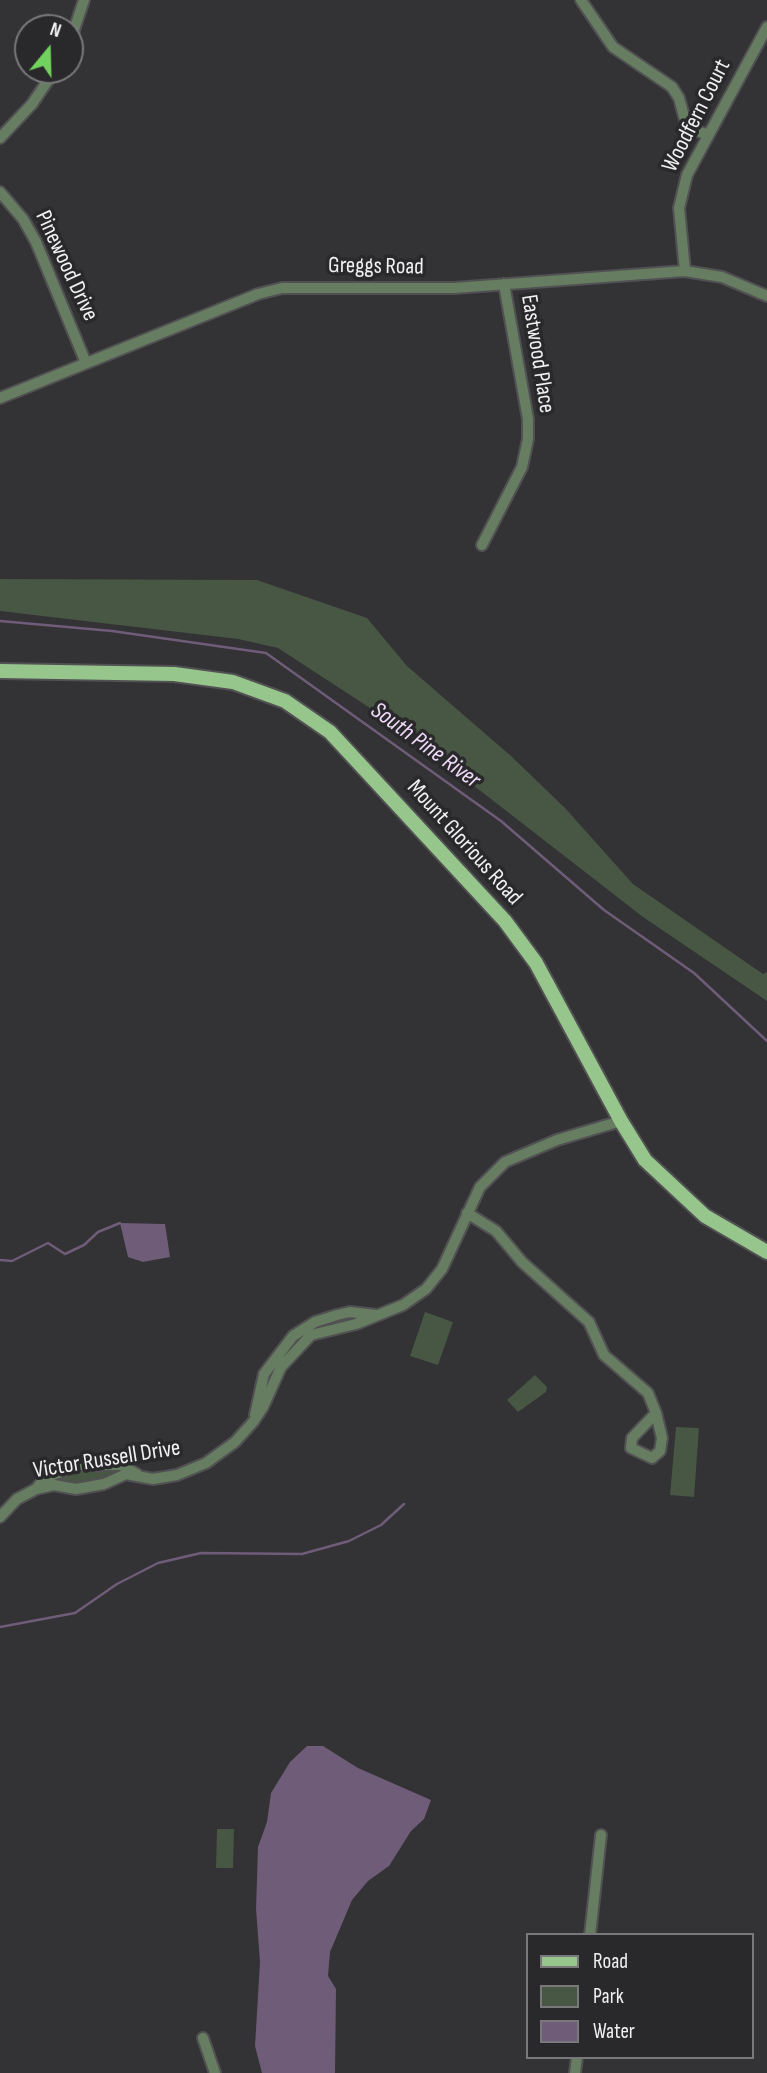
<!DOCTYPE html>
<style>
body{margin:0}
#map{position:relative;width:767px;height:2073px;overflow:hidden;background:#333234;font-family:"Sofia Sans Condensed",sans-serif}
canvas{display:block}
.legend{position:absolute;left:526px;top:1933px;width:228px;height:126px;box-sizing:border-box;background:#29282a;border:2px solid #79787a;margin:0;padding:9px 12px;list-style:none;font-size:21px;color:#f1f0f2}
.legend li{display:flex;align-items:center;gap:14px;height:35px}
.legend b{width:35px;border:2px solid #79787a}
.north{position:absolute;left:14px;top:14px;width:70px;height:70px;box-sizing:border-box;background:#29282a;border:2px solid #79787a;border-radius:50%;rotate:19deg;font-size:19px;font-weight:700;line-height:28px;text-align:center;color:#f1f0f2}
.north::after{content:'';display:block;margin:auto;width:24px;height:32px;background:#72d25e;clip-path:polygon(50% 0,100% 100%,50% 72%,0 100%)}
</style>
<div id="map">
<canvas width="767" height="2073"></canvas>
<ul class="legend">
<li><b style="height:9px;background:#97c68d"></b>Road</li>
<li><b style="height:19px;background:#475744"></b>Park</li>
<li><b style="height:19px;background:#6f5c79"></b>Water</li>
</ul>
<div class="north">N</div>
</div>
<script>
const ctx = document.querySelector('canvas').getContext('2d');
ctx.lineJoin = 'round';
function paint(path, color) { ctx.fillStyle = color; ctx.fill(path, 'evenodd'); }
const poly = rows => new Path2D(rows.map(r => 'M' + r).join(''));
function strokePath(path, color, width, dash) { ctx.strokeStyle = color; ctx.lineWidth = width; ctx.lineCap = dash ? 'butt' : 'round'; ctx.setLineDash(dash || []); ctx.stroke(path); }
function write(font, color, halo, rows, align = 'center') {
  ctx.font = font + ' "Sofia Sans Condensed",sans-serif'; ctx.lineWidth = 7; ctx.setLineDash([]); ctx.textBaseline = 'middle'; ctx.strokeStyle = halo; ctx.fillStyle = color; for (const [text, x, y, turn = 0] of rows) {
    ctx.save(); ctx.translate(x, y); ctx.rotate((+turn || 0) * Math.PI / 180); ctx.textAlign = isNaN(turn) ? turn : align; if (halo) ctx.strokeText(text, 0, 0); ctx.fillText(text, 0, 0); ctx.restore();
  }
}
const green = poly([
 [0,579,257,580,367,618,407,666,511,756,565,808,633,884,763,974,767,972,767,1001,643,917,393,723,278,648,238,639,0,611],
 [425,1312,453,1322,438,1365,410,1356],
 [535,1375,547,1387,546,1392,518,1412,507,1400],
 [676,1427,699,1428,694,1497,670,1495],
 [79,1465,136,1472,76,1489,45,1478],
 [217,1829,234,1829,233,1868,216,1868]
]);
const water = poly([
 [120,1223,165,1224,170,1257,143,1262,128,1257],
 [307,1746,323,1746,358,1768,431,1800,424,1819,411,1831,389,1866,368,1881,352,1900,330,1952,328,1976,336,1989,335,2073,262,2073,255,2046,260,1962,256,1909,258,1847,267,1822,271,1793,290,1762]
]);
const stream = poly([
 [0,621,112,631,266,653,501,821,604,910,694,973,767,1041],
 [0,1260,12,1261,48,1243,65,1254,84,1245,98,1232,120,1223],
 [0,1627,75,1613,117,1584,158,1563,201,1553,302,1554,349,1541,381,1525,404,1504]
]);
const minor = poly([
 [581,0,613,47,672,87,679,98,685,120,695,130,708,135],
 [70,42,84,0],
 [0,138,32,104,55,70],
 [0,192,23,219,36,242,86,363],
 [685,271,679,208,687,175,767,27],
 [0,398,258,294,282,288,454,288,685,271,722,277,767,296],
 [482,545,522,467,528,439,528,419,504,284],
 [467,1213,496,1231,522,1262,589,1322,604,1355,648,1393,656,1413,662,1438,660,1451,652,1458,631,1448,632,1438,656,1413],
 [255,1415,264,1374,293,1336,315,1322,337,1315,350,1312,376,1315],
 [36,1489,45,1478,79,1465,121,1465,137,1474],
 [0,1517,17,1499,36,1489,54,1485,76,1489,104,1484,126,1474,153,1479,177,1475,206,1463,235,1442,253,1422,263,1407,281,1367,311,1335,356,1324,403,1305,426,1289,442,1269,480,1187,505,1162,557,1140,621,1121],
 [590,1935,601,1835],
 [203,2038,215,2073],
 [575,2073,577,2057]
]);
const major = poly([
 [0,671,174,674,233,682,285,701,330,732,505,921,536,963,621,1121,645,1160,705,1216,767,1252]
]);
const streetNames = [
 ["Woodfern Court",697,116,-63],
 ["Pinewood Drive",66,266,65],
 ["Greggs Road",376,267,1],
 ["Eastwood Place",537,354,81],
 ["Mount Glorious Road",464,843,48],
 ["Victor Russell Drive",107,1460,-9]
];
const waterNames = [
 ["South Pine River",425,746,36]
];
paint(green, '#475744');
paint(water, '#6f5c79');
strokePath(stream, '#6f5c79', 2.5);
strokePath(minor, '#515052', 14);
strokePath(major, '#515052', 18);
strokePath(minor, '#667d61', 10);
strokePath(major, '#97c68d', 14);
write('23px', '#f1f0f2', '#29282a', streetNames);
write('italic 24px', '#f0dbfb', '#29282a', waterNames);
</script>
